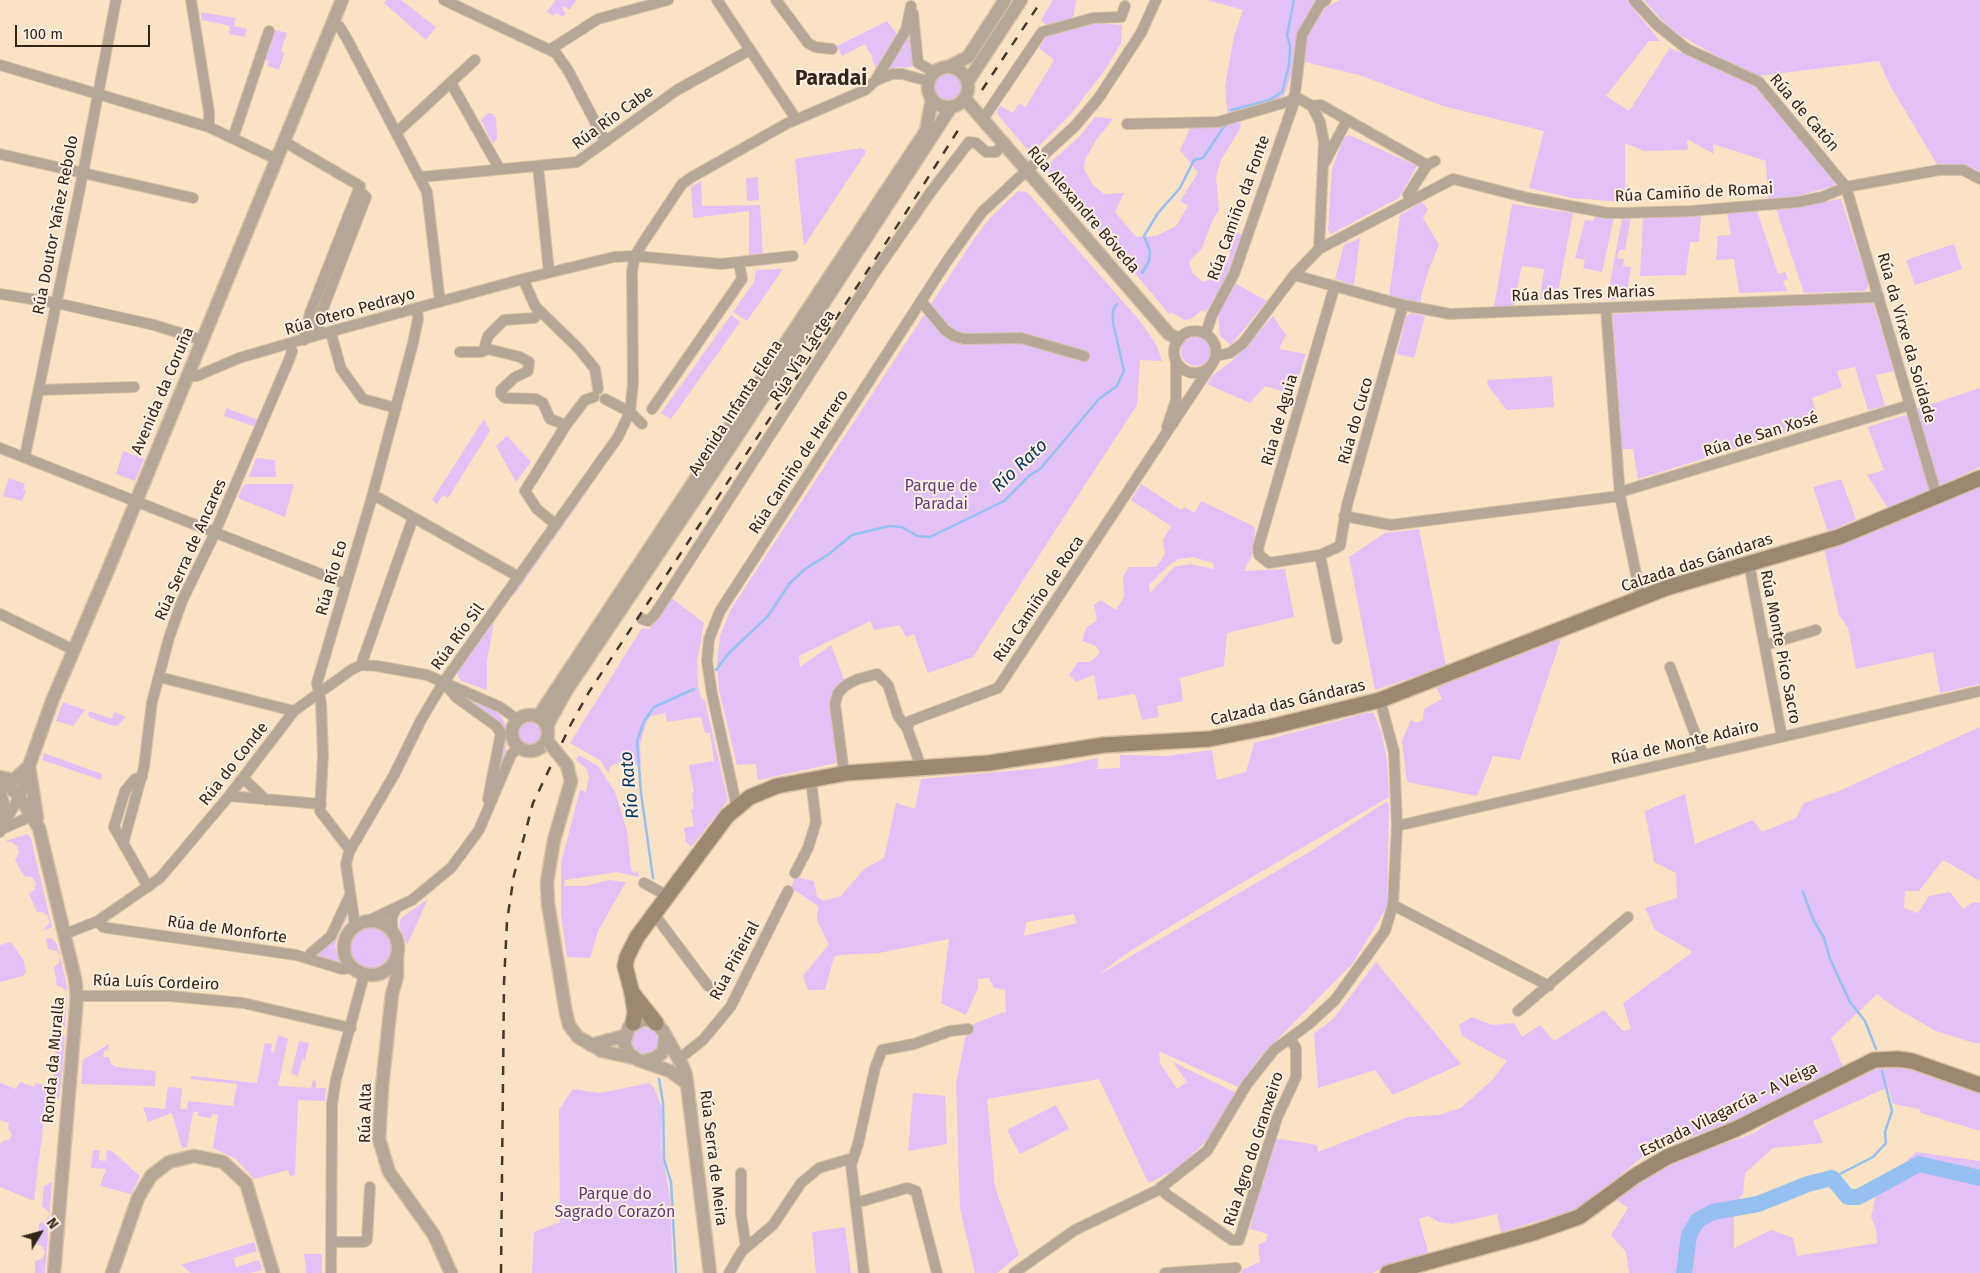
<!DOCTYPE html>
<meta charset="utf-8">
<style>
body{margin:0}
#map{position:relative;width:1980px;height:1273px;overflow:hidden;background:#fae2c4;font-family:"Fira Sans",sans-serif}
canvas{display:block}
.north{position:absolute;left:15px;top:1208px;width:50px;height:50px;-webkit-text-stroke:4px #fef1e3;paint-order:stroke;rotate:53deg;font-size:14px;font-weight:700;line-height:20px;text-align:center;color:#312618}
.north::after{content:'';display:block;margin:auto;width:18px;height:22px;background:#312618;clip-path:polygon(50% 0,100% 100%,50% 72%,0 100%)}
.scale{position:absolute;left:15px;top:25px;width:135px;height:22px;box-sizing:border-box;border:2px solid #312618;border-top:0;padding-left:6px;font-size:15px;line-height:18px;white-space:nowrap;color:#312618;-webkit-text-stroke:4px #fef1e3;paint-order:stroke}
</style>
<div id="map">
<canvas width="1980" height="1273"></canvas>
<div class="north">N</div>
<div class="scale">100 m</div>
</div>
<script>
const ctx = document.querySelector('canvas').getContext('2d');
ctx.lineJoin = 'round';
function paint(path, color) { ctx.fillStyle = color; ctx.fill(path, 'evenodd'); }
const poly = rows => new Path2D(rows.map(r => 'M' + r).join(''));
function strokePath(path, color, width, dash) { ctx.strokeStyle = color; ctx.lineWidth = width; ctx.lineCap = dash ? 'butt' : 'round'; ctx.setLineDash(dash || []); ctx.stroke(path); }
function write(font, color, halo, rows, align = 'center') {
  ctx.font = font + ' "Fira Sans",sans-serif'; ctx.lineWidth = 4; ctx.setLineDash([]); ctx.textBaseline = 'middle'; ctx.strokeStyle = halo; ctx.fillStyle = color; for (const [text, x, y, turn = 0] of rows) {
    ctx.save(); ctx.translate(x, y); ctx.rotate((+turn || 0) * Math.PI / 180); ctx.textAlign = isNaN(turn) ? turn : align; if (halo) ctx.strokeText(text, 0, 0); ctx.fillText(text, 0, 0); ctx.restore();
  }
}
const green = poly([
 [386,0,401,0,436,27,426,40,384,3],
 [556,0,577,0,569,10,564,6,562,10,566,13,563,17,556,13,554,16,547,12],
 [1053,0,1076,0,1073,20,1049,27,1041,20],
 [1207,0,1322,0,1314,9,1284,96,1258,109,1228,117,1225,86,1234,36,1243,10],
 [1340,0,1627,0,1660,41,1649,41,1606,96,1629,111,1670,48,1755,85,1836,183,1834,186,1798,196,1768,199,1766,161,1713,144,1714,154,1687,139,1688,150,1644,151,1625,143,1625,202,1572,198,1529,188,1544,131,1443,106,1359,75,1301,61,1306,38,1326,7],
 [1644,0,1980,0,1980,172,1971,167,1938,166,1891,87,1879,61,1759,76,1718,57,1671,30],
 [201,12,235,18,234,26,247,29,245,37,229,34,230,26,202,20],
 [887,21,897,34,876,69,872,59,873,55,870,54,865,44,842,56,837,46],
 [1089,22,1122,25,1121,43,1105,70,1071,114,1037,148,1027,149,998,115,997,109,1001,106,1013,113,1019,103,1026,107,1054,60,1039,48,1047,36],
 [911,26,914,65,911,67,886,68],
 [272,29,287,33,281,51,284,53,279,70,267,66,269,61,262,59],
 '933 87a16 16 0 1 1 32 0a16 16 0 1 1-32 0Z',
 [488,113,492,113,496,118,497,138,493,144,481,120],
 [1095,117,1113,119,1096,140,1085,160,1084,169,1093,185,1104,194,1124,193,1115,212,1136,237,1156,236,1176,226,1188,206,1180,201,1198,173,1180,150,1191,126,1241,122,1240,129,1221,160,1216,176,1219,210,1213,219,1202,248,1189,262,1193,274,1203,282,1219,276,1230,256,1230,229,1242,235,1219,296,1205,312,1202,310,1191,319,1185,320,1171,312,1169,314,1048,170,1050,163,1080,136],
 [1349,135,1417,166,1399,198,1331,234,1328,230,1332,170,1343,138],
 [860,148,865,150,865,154,804,246,795,159],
 [758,177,759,200,747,201,746,178],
 [701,181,702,206,760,205,763,255,749,255,749,211,693,218,691,187],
 [1018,191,1027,192,1140,321,1157,346,1162,361,1140,360,1137,405,973,657,928,673,914,634,906,637,900,625,874,630,870,621,799,656,800,667,831,645,845,682,831,707,836,763,758,780,756,764,737,765,719,690,717,665,720,636,731,609,974,239,990,218],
 [1841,199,1868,282,1868,287,1865,291,1804,293,1776,209],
 [1422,202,1428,209,1423,218,1439,245,1428,272,1421,296,1421,303,1389,297,1400,215],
 [1512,204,1573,213,1557,298,1540,299,1544,269,1522,266,1513,307,1494,307],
 [1757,211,1778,274,1785,272,1788,279,1783,281,1787,291,1739,293,1734,259,1716,260,1718,236,1731,235,1727,213],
 [1595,215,1614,217,1602,272,1583,268,1585,260,1575,258,1585,220,1593,221],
 [1701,216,1699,242,1690,242,1686,275,1640,276,1643,217],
 [1631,217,1625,250,1619,250,1617,258,1624,259,1623,266,1631,267,1626,299,1607,300,1622,218],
 [1360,238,1354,285,1335,279,1344,245],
 [1954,244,1962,269,1915,285,1906,260],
 [783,269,747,321,733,312,754,282,756,270],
 [1236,284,1267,301,1231,345,1220,336,1218,315,1232,287],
 [1873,303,1894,371,1876,375,1885,406,1868,410,1855,367,1837,371,1842,387,1812,398,1819,423,1638,479,1633,449,1622,449,1613,314,1787,305],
 [1411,313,1425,316,1414,358,1397,354,1406,317],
 [731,315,740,322,671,419,661,413],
 [1273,316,1286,335,1279,349,1306,354,1293,394,1265,386,1250,403,1207,384,1212,376,1232,361],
 '1181 351a15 15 0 1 1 30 0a15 15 0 1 1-30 0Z',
 [1552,376,1554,407,1507,410,1488,386,1487,380],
 [1980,388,1980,467,1942,485,1939,484,1916,409],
 [226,408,259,420,256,427,224,416],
 [1905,415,1909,418,1930,491,1888,508,1867,475,1884,470,1868,427],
 [484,419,490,431,448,498,443,495,437,504,432,500],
 [507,436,531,462,516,482,496,446],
 [123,451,144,459,135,481,116,474],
 [256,458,275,460,276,477,249,477],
 [9,478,25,484,23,490,26,491,22,501,3,496],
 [1841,479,1856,519,1828,532,1813,487],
 [247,484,294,484,285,517,240,499,238,497,243,486],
 [1141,484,1181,510,1184,507,1195,513,1201,501,1255,527,1254,551,1244,571,1285,569,1294,617,1227,633,1224,666,1180,678,1183,701,1157,706,1159,717,1142,720,1135,694,1098,700,1094,675,1076,682,1069,675,1078,662,1090,662,1100,653,1096,646,1082,641,1086,628,1097,620,1094,605,1101,600,1116,610,1124,597,1123,577,1129,567,1156,567,1165,554,1163,540,1171,526,1131,500],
 [1193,557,1213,563,1214,569,1190,564,1174,567,1150,593,1149,585,1167,567,1178,559],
 [1980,486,1980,684,1940,693,1933,652,1856,669,1848,628,1839,615,1824,548,1866,534],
 [586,487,589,489,515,594,512,592],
 [1419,529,1446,666,1375,690,1349,557,1385,533],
 [668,595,704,623,697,663,698,686,701,698,705,701,728,800,691,847,686,842,684,828,694,826,691,809,694,809,692,793,694,792,689,765,714,761,710,733,705,733,701,717,667,722,665,713,651,716,647,721,640,744,641,766,621,762,611,766,608,773,600,760,570,743,642,628,650,629],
 [494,622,487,660,487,690,461,681,457,673],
 [1562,636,1520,760,1493,756,1477,796,1407,782,1402,741,1411,720,1417,723,1423,720,1424,709,1442,699,1435,684],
 [467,697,491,707,500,715,506,725,506,752,504,762,497,774,503,732],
 [63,702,85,710,73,726,56,721],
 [89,711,112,719,114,712,126,717,117,726,111,725,91,718,88,715],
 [1367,713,1374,713,1382,734,1387,761,1389,797,1228,891,1127,953,1097,976,1311,851,1386,802,1389,804,1387,907,1353,963,1259,1058,1238,1087,1159,1051,1160,1063,1177,1089,1187,1082,1173,1062,1236,1093,1212,1135,1180,1167,1151,1182,1148,1182,1099,1079,987,1099,995,1187,1019,1255,997,1273,975,1273,960,1209,956,1084,965,1039,971,1025,1004,1012,1006,1014,1005,990,994,988,989,978,978,979,978,988,966,1015,941,1003,949,939,879,953,839,955,834,957,825,990,808,990,803,976,829,944,817,921,818,906,791,888,795,877,814,881,817,897,823,901,841,896,864,869,884,858,896,803,915,809,921,779,1054,767,1098,758,1097,769,1120,768,1120,755,1166,756,1212,750,1217,780,1246,772,1254,743],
 [1074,914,1077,923,1024,936,1026,922],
 '517 733a14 14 0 1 1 28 0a14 14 0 1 1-28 0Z',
 [1980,727,1980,881,1943,860,1919,891,1905,891,1904,908,1918,913,1929,896,1950,892,1963,909,1973,902,1980,903,1980,1043,1974,1043,1936,1031,1894,1007,1877,994,1831,1038,1843,1067,1745,1118,1648,1152,1582,1208,1501,1232,1497,1214,1452,1224,1439,1222,1428,1216,1419,1219,1429,1255,1387,1266,1372,1273,1242,1273,1242,1270,1260,1262,1258,1245,1266,1241,1268,1234,1250,1229,1273,1138,1317,1145,1318,1152,1408,1117,1438,1115,1461,1108,1492,1080,1507,1061,1462,1036,1459,1025,1472,1017,1492,1025,1514,1023,1522,1037,1540,1025,1554,1041,1604,1010,1623,1031,1631,1029,1623,1003,1693,952,1655,930,1645,908,1677,898,1676,873,1654,862,1645,811,1685,794,1695,844,1753,820,1762,832,1796,818,1804,803,1839,791],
 [44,753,102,774,101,780,42,760],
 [579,755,598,766,615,792,627,831,631,869,634,873,638,871,639,877,617,872,565,880,564,886,586,886,609,880,626,882,598,931,590,958,567,957,561,914,561,863,580,790,586,792,589,777,586,768,576,760],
 [28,834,31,839,52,927,43,931,49,923,48,916,43,912,37,912,29,894,34,890,36,884,32,877,24,876,15,860,19,853,17,846,11,842,5,841],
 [428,899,407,945,399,925,401,918],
 [347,907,347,919,338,934,335,945,340,965,318,955],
 '350 949a21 21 0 1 1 42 0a21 21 0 1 1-42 0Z',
 [51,938,57,944,62,964,67,987,65,1028,58,1024,58,1004,65,1001,67,992,62,987,57,986,54,967,59,963,60,957,57,951,48,949,46,939],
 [11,942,24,961,26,972,23,976,0,982,0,945],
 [1376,962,1461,1064,1393,1095,1375,1070,1318,1088,1314,1034,1334,1018],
 '632 1041a13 13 0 1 1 26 0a13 13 0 1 1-26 0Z',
 [65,1035,63,1064,59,1099,53,1096,53,1075,58,1073,61,1068,60,1063,55,1061,56,1039],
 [278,1035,288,1039,278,1086,311,1088,313,1080,316,1081,316,1088,326,1088,325,1101,298,1100,295,1175,290,1176,288,1170,254,1179,236,1159,213,1148,218,1115,212,1114,211,1118,198,1116,198,1112,193,1112,187,1147,182,1148,172,1113,148,1122,143,1107,165,1109,168,1087,182,1088,180,1109,187,1109,188,1101,233,1106,237,1084,191,1079,191,1076,257,1083,265,1043,272,1044,271,1052,274,1053],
 [299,1041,309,1043,305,1060,302,1059,298,1076,291,1074],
 [109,1044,108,1050,104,1051,103,1057,109,1057,111,1064,116,1067,156,1071,155,1086,81,1084,83,1060],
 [1902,1066,1980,1092,1980,1131,1921,1113,1920,1109,1893,1104,1888,1087,1813,1121,1823,1143,1773,1148,1745,1173,1743,1194,1734,1203,1734,1248,1771,1230,1793,1238,1797,1256,1877,1243,1876,1229,1871,1217,1877,1190,1898,1179,1904,1164,1916,1152,1980,1161,1980,1273,1629,1273,1626,1252,1611,1235,1628,1208,1616,1199,1656,1172,1713,1147,1750,1135,1803,1103,1875,1067],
 [20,1082,34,1087,36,1083,48,1086,34,1201,0,1187,0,1144,3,1141,9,1140,12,1135,8,1128,9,1123,0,1120,0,1083,16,1089],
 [649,1083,654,1088,662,1108,661,1145,670,1199,673,1273,532,1273,534,1232,560,1222,559,1110,573,1089,600,1093],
 [913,1093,945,1096,947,1144,908,1151],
 [1056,1105,1069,1129,1020,1154,1007,1130],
 [93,1150,100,1150,99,1160,106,1161,107,1150,112,1151,140,1176,131,1194,100,1186,106,1169,91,1168],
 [52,1182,45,1273,35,1273,35,1261,42,1259,45,1253,43,1247,37,1244,39,1223,45,1222,49,1214,47,1210,42,1206,44,1186],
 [845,1227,851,1273,816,1273,812,1232],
 [254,1242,257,1251,234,1258,236,1267,259,1260,262,1270,249,1273,191,1273,181,1265],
 [304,1254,322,1254,322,1273,306,1273]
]);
const stream = poly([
 [1231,110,1270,100,1282,92,1289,65,1290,46,1287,35,1294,0],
 [1142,273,1149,261,1150,251,1144,236,1158,213,1180,188,1194,160,1203,158,1225,125],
 [716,670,728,654,768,616,790,583,805,569,829,554,852,535,889,526,902,527,917,536,930,537,1004,501,1029,476,1041,468,1099,399,1117,386,1124,371,1113,323,1113,310,1117,304],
 [653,878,641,793,637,741,644,721,654,707,694,689],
 [1803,892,1813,919,1824,938,1830,959,1850,1002,1865,1021,1876,1049],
 [659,1079,663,1102,664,1159,671,1182,676,1273],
 [1832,1178,1873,1157,1886,1143,1885,1132,1892,1111,1882,1071]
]);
const river = poly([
 [1684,1273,1689,1235,1698,1220,1713,1212,1758,1204,1808,1184,1832,1178,1848,1197,1858,1197,1919,1164,1980,1178]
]);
const minor = poly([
 [191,0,209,112,209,127],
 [444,0,556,53,569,72,605,141],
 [717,0,796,119],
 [776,0,808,43,815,47,832,49],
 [1634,0,1657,25,1687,49,1759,82,1846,187,1937,497],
 [913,13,918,63,934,72],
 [332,23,339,26,346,37,427,192,440,302],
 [551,49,598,19,668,0],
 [0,65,209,127,276,159],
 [875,81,892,74,902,74,928,81],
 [451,83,499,168],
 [1294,96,1312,106,1320,122,1324,142,1319,249],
 [1312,106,1321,105,1427,165],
 [983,119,1042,32,1093,18,1121,17,1125,6],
 [1127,124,1218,122,1290,101,1294,102],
 [396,133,475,60],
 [233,138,269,31],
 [283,141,360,186,310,313,304,340],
 [0,154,193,198],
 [1325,162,1347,120],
 [538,166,549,272],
 [421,177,577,162,677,90,750,50],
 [1411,201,1408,195,1427,165,1435,161],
 [1294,275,1403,305,1450,314,1879,297],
 [523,279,535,306,579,349,595,369,598,389],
 [1334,288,1258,548,1259,555,1269,563,1320,555,1340,546,1347,505,1403,305],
 [0,294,56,303,154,325,202,340],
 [921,301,945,330,954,336,964,339,1021,338,1084,356],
 [1606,309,1620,496,1641,598],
 [540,312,534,318,504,320,488,336,485,346,488,349,520,357,529,362,528,371,514,378,501,390,501,394,505,398,536,399,543,403,550,419,566,425],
 '1174 352a21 21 0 1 1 42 0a21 21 0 1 1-42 0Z',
 [331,333,341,369,363,399,396,408],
 [1206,333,1212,315,1234,274,1294,102,1302,35,1320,4,1326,0],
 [318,335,319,319,366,197,358,190],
 [460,352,481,352,488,349],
 [1216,356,1230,353,1243,343,1294,275,1319,249,1453,179,1528,198,1607,213,1622,213,1691,211,1798,202,1822,197,1846,187,1939,170,1963,170,1980,179],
 [187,376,197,376,239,358,318,335,523,279,614,257,635,256,721,264,793,256],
 [39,390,134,387],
 [605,399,630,412,642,424],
 [652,409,742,279,739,262],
 [1167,427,1176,400,1176,361],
 [0,448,346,584],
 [25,456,83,173,116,0],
 [1620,492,1910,405],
 [372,497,379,498,519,577],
 [1344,516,1391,525,1620,496],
 [555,524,537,509,525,491,566,425,585,400,594,397],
 [1320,555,1337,639],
 [1749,564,1782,737],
 [0,614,74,650],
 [642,619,648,621,655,614,876,271,930,193,969,142,976,143,986,152,996,152,1004,143],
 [1765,645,1816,630],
 [361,665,413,518],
 [1670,667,1703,755],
 [159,677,294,711],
 [446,685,457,698,496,726,501,733,488,799],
 [907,728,910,721,998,688,1210,367],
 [844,773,835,704,838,693,846,685,858,679,877,674,888,685,898,716,907,728,921,767],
 [142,777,135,779,125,791,114,827,148,887],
 [243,778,266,800],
 [0,788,4,803,2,827],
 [229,796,321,804],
 [737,808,712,694,707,661,709,639,720,611,947,261,982,212,1075,126,1098,99,1141,33,1156,0],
 [1397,826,1980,691],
 [2,829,32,816],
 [0,832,22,791,28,767],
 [123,844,144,767,152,702,169,638,182,601,212,539,289,360,292,351,290,344],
 [350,850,320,811,323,755,321,703,317,683,372,497,413,343,418,319,417,309],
 [795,873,808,848,816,822,811,780],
 [644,883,668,896],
 [1393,905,1549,986],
 [654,914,708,986],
 [370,920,412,900,451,868,479,830,511,755,518,747],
 [98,921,103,927,108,928,296,955,342,969,352,968],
 [355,925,346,864,349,852,394,775,421,720,443,683,618,437,630,412,633,383,632,271,635,256,644,241,682,184,692,177,786,124,865,90,875,81,906,30,911,6],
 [392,930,392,917,396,908],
 [65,934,98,921,160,878,229,796,294,711,351,670,361,665,377,666,427,675,500,707,518,720],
 [310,959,311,953,331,936,350,895],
 [77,996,170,996,243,1003,351,1028],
 [1518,1011,1628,917],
 [679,1059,703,1040,731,1006,788,891],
 [741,1173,741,1214,746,1248],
 [1161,1187,1166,1194,1232,1240,1239,1240,1277,1118,1296,1077,1296,1048,1290,1039],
 [856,1203,907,1188,916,1191,937,1273],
 [332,1242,364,1242,367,1240,370,1187],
 [331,1273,332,1104,336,1079,364,975],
 [729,1273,742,1251,773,1225,801,1183,819,1168,853,1158],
 [864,1273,851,1165,858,1144,875,1068,882,1050,914,1044,950,1031,968,1029],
 [1014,1273,1075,1230,1158,1190,1207,1151,1247,1084,1274,1050,1309,1024,1335,1000,1385,931,1393,905,1397,826,1394,752,1380,700],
 [1165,1273,1236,1268]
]);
const tertiary = poly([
 [950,66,968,57,1005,0],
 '928 87a20 20 0 1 1 40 0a20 20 0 1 1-40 0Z',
 [968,81,1021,0],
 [965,99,1169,334,1178,339],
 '512 733a18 18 0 1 1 36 0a18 18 0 1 1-36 0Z',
 [538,717,926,131,932,99],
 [547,726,566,691,736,438,951,107],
 [567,765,571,781,554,840,547,882,548,904,566,1013,569,1025,578,1037,602,1051,634,1058],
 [29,766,37,818],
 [0,777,14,780,29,766,52,701,108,570,342,0],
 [0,778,19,796,39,828,75,979,77,996,54,1273],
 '344 948a27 27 0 1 1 54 0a27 27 0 1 1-54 0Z',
 [397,956,397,977,392,994,382,1087,379,1139,389,1172,434,1235,451,1273],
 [591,1045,624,1036],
 [644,1061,655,1058,661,1054,664,1049,665,1036],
 [686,1083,670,1071,638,1060,629,1054,624,1043,629,1027,644,1019,656,1023,663,1031,683,1067,686,1075,710,1273],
 [112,1273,138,1198,151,1176,169,1162,194,1156,223,1162,246,1183,273,1273]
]);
const secondary = poly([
 [633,994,656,1023],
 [633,1023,635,1012,632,993,625,966,627,957,637,937,727,816,750,797,777,786,847,773,989,763,1104,745,1209,739,1270,727,1380,700,1666,588,1839,537,1980,478],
 [1388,1273,1533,1233,1579,1217,1635,1176,1667,1157,1736,1129,1874,1060,1898,1059,1912,1061,1980,1085]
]);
const rail = poly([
 [982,90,1042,0],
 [501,1273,504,983,507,921,514,875,533,803,571,724,589,692,905,214,962,124]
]);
const tertiaryBridge = poly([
 [549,743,567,765]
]);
const streetNames = [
 ["Rúa de Catón",1804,113,49],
 ["Rúa Río Cabe",613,118,-36],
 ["Rúa Camiño de Romai",1694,193,-3],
 ["Rúa Camiño da Fonte",1239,208,-70],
 ["Rúa Alexandre Bóveda",1083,210,49],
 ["Rúa Doutor Yañez Rebolo",56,225,-79],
 ["Rúa das Tres Marias",1583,294,-2],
 ["Rúa Otero Pedrayo",350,312,-16],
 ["Rúa da Virxe da Soidade",1906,338,74],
 ["Rúa Vía Láctea",803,356,-57],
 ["Avenida da Coruña",163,391,-67],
 ["Avenida Infanta Elena",736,408,-57],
 ["Rúa de Aguia",1280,420,-74],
 ["Rúa do Cuco",1356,421,-74],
 ["Rúa de San Xosé",1761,435,-17],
 ["Rúa Camiño de Herrero",799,462,-57],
 ["Rúa Serra de Ancares",191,550,-66],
 ["Calzada das Gándaras",1697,563,-18],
 ["Rúa Río Eo",332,578,-74],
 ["Rúa Camiño de Roca",1039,599,-56],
 ["Rúa Río Sil",458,637,-54],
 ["Rúa Monte Pico Sacro",1780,647,79],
 ["Calzada das Gándaras",1288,703,-13],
 ["Rúa de Monte Adairo",1685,743,-13],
 ["Rúa do Conde",234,764,-52],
 ["Rúa de Monforte",227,930,8],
 ["Rúa Piñeiral",735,961,-62],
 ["Rúa Luís Cordeiro",156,983,2],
 ["Ronda da Muralla",54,1060,-85],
 ["Estrada Vilagarcía - A Veiga",1729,1110,-26],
 ["Rúa Alta",366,1113,-89],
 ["Rúa Agro do Granxeiro",1254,1149,-72],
 ["Rúa Serra de Meira",713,1158,83]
];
const parkNames = [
 ["Parque de",941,487],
 ["Paradai",941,505],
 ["Parque do",615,1195],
 ["Sagrado Corazón",615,1213]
];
const waterNames = [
 ["Río Rato",1020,466,-43],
 ["Río Rato",630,785,-96]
];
const districtNames = [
 ["Paradai",831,79]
];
paint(green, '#e2c1f7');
strokePath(stream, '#95c0f1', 2.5);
strokePath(river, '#95c0f1', 16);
strokePath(minor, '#d6c0a5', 12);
strokePath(tertiary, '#d6c0a5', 15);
strokePath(secondary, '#d6c0a5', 18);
strokePath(minor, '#b4a797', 10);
strokePath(tertiary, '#b4a797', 12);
strokePath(secondary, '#9b8871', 15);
strokePath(rail, '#453929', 2.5, [9, 9]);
strokePath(tertiaryBridge, '#d6c0a5', 15, []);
strokePath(tertiaryBridge, '#b4a797', 12);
write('16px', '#312618', '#fef1e3', streetNames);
write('16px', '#653a7c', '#fef1e3', parkNames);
write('italic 18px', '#0a3864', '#fef1e3', waterNames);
write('bold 21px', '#312618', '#fef1e3', districtNames);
</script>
